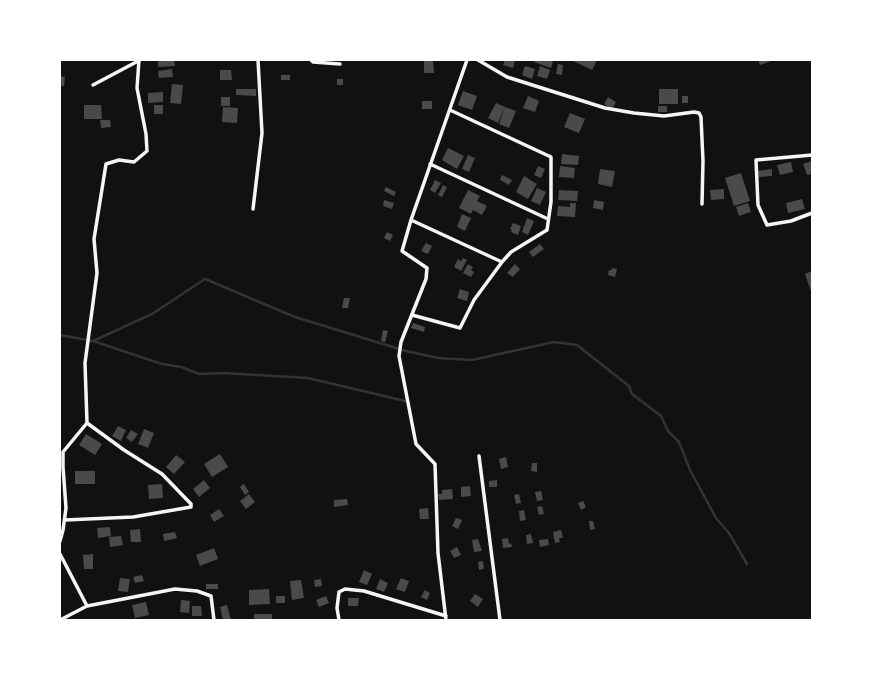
<!DOCTYPE html>
<style>
body{margin:0}
#map{position:relative;width:872px;height:680px;overflow:hidden;background:#111;font-family:"Fira Sans",sans-serif}
canvas{display:block}
.frame{position:absolute;inset:0;border:61px solid #fff;pointer-events:none}
</style>
<div id="map">
<canvas width="872" height="680"></canvas>
<div class="frame"></div>
</div>
<script>
const ctx = document.querySelector('canvas').getContext('2d');
ctx.lineJoin = 'round';
const poly = rows => new Path2D(rows.map(r => 'M' + r).join(''));
function strokePath(path, color, width, dash) { ctx.strokeStyle = color; ctx.lineWidth = width; ctx.lineCap = dash ? 'butt' : 'round'; ctx.setLineDash(dash || []); ctx.stroke(path); }
function paint(path, color) { ctx.fillStyle = color; ctx.fill(path, 'evenodd'); }
const stream = poly([
 [60,335,93,341,162,364,181,367,199,374,223,373,308,378,405,401],
 [93,341,152,314,205,279,295,317,406,351,438,358,472,360,554,342,577,345,629,386,632,394,661,416,668,431,679,442,690,470,716,518,729,533,747,564]
]);
const building = poly([
 [158,60,174,60,175,66,158,67],
 [424,60,433,60,434,73,424,73],
 [505,60,515,60,513,68,503,65],
 [535,60,549,60,553,61,551,68,534,62],
 [574,60,597,60,592,70,573,61],
 [758,60,774,60,760,65],
 [558,64,563,65,562,75,556,74],
 [525,66,535,69,532,79,522,75],
 [540,66,550,70,547,79,537,76],
 [172,69,173,77,159,78,158,71],
 [220,70,231,70,232,80,220,80],
 [281,75,290,75,290,80,281,80],
 [60,76,65,77,64,86,60,86],
 [337,79,343,79,343,85,337,85],
 [172,84,183,85,181,104,170,103],
 [236,89,256,89,256,96,236,95],
 [659,89,678,89,678,104,659,104],
 [463,91,477,96,472,110,458,105],
 [163,92,163,102,148,103,148,93],
 [528,96,539,101,535,112,523,108],
 [682,96,688,96,688,103,682,103],
 [221,97,230,97,230,106,221,106],
 [608,97,616,102,612,109,604,104],
 [422,101,432,101,432,109,422,109],
 [496,103,505,107,498,123,488,118],
 [84,105,101,105,102,119,84,119],
 [154,105,163,105,163,114,154,114],
 [658,106,667,106,667,112,658,112],
 [223,107,238,108,237,123,222,122],
 [505,107,516,111,509,128,499,124],
 [570,113,585,119,579,133,564,127],
 [100,120,110,120,111,127,101,128],
 [448,148,464,156,457,169,442,160],
 [562,154,579,156,578,165,561,164],
 [468,155,475,158,469,172,462,169],
 [812,161,812,174,807,175,803,164],
 [791,162,793,172,780,175,777,165],
 [538,166,545,169,541,178,534,175],
 [560,166,575,168,574,178,559,177],
 [600,169,615,171,612,187,598,184],
 [772,169,772,176,759,177,758,171],
 [741,173,750,201,734,206,725,178],
 [502,175,512,180,509,185,500,180],
 [524,176,537,184,528,199,516,192],
 [435,180,441,183,435,193,430,190],
 [443,185,447,187,442,197,438,195],
 [386,187,396,192,394,196,384,191],
 [537,188,546,192,540,205,531,201],
 [724,189,724,199,711,200,710,190],
 [468,190,480,196,477,201,487,206,482,215,473,210,471,214,459,208],
 [559,190,578,191,577,201,558,200],
 [802,199,805,209,788,213,786,203],
 [384,200,394,203,392,209,383,206],
 [594,200,604,202,603,210,593,208],
 [570,203,576,203,575,217,557,216,558,206,570,207],
 [748,203,751,212,739,216,736,207],
 [462,214,471,218,465,231,457,227],
 [527,218,534,221,528,235,522,232],
 [513,223,521,226,518,235,511,232,512,230,510,229],
 [387,232,393,235,390,241,384,238],
 [426,243,432,246,428,254,421,251],
 [540,244,544,249,533,257,529,252],
 [463,258,467,260,461,271,454,267,458,259,461,261],
 [468,264,473,267,471,270,474,272,471,277,463,273],
 [515,264,520,269,513,277,507,273],
 [612,268,617,269,615,277,608,275,609,270,612,270],
 [812,271,812,294,805,274],
 [460,289,469,292,467,301,457,298],
 [344,298,350,298,348,308,342,308],
 [413,323,425,327,424,332,411,328],
 [383,330,388,331,385,342,381,341],
 [118,426,126,430,121,441,112,436],
 [144,429,154,433,148,448,138,444],
 [131,430,138,434,132,442,126,438],
 [86,434,102,444,95,455,79,445],
 [220,454,228,467,212,477,204,464],
 [176,455,185,462,174,474,166,467],
 [506,457,508,467,501,469,499,459],
 [532,463,537,463,537,472,531,471],
 [75,471,95,471,95,484,75,484],
 [204,480,210,488,199,497,193,489],
 [497,480,497,487,489,487,489,481],
 [162,484,163,498,149,499,148,485],
 [244,484,249,492,245,495,240,487],
 [470,486,471,496,461,497,461,487],
 [452,489,453,499,439,500,438,494,442,494,442,490],
 [541,491,543,500,537,501,535,492],
 [249,494,255,502,246,509,240,501],
 [519,494,521,503,516,504,514,495],
 [347,499,348,505,334,507,334,500],
 [583,501,586,507,581,510,578,503],
 [542,506,544,514,539,515,537,507],
 [428,508,429,519,420,519,419,509],
 [219,509,224,516,214,522,210,515],
 [524,510,526,520,520,521,519,511],
 [456,518,462,520,458,529,452,526],
 [589,521,593,521,595,529,590,530],
 [110,527,111,536,98,538,97,528],
 [140,529,141,542,131,542,130,530],
 [561,530,563,538,559,538,560,542,555,543,553,532],
 [175,532,177,538,164,541,163,534],
 [531,534,533,543,527,544,526,535],
 [121,536,123,545,110,547,109,537],
 [508,538,509,544,511,543,512,547,503,548,502,539],
 [478,539,482,551,474,552,472,540],
 [548,539,549,545,540,547,539,540],
 [457,547,461,555,454,558,450,551],
 [214,548,218,559,200,566,196,555],
 [93,554,93,569,84,569,83,555],
 [483,561,484,569,479,570,478,562],
 [364,570,372,574,367,585,359,582],
 [142,575,144,581,135,583,133,577],
 [120,578,130,579,128,592,118,591],
 [401,578,409,581,405,592,396,589],
 [321,579,322,586,315,587,314,580],
 [380,579,388,583,384,592,376,589],
 [301,580,304,598,292,600,290,581],
 [206,584,218,584,218,589,206,589],
 [269,589,270,604,249,605,249,590],
 [425,590,430,593,427,600,421,597],
 [475,594,483,599,478,607,470,601],
 [276,596,285,596,285,603,276,603],
 [326,596,329,603,319,607,316,600],
 [348,598,359,598,358,606,348,606],
 [181,600,190,601,189,613,180,612],
 [146,602,149,615,135,618,132,605],
 [227,605,231,620,223,620,220,607],
 [192,606,201,606,202,616,192,616],
 [254,614,272,614,272,620,254,620]
]);
const minor = poly([
 [311,60,313,62,340,64],
 [478,60,507,77,605,108,634,113,664,116,694,112,699,113,701,117,703,161,702,204],
 [93,85,140,60],
 [812,155,756,160,758,205,767,225,791,221,812,213],
 [430,164,548,219],
 [253,209,262,133,258,60],
 [411,220,502,262],
 [412,315,460,328,474,300,502,262,511,252,547,230,551,202,551,157,450,110],
 [479,456,500,620],
 [65,520,133,517,191,507,191,504,162,474,124,450,87,423],
 [60,541,63,530,66,508,63,467,63,452,87,423,85,363,97,273,94,239,106,164,119,160,134,162,147,151,146,134,137,88,139,60],
 [60,554,87,606],
 [60,620,87,606,175,589,197,591,211,596,214,620],
 [339,620,337,608,339,592,345,589,364,591,446,616],
 [446,620,438,553,435,464,416,444,399,356,401,342,426,279,427,268,402,251,411,220,467,60]
]);
strokePath(stream, '#333', 2.5);
paint(building, '#4a4a4a');
strokePath(minor, '#f5f5f5', 3.5);
</script>
